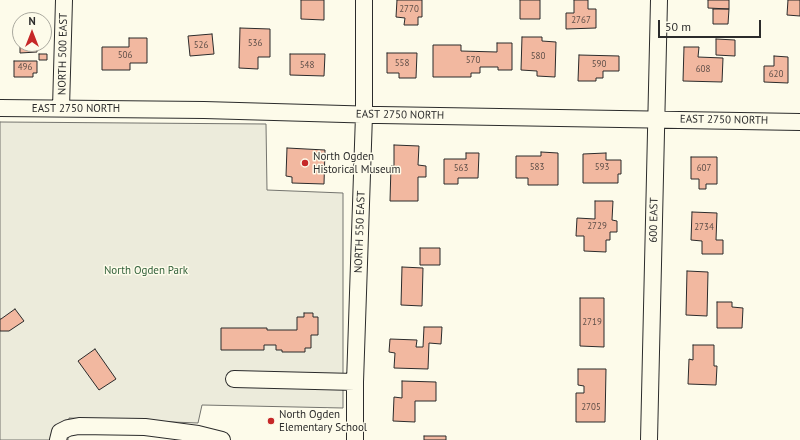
<!DOCTYPE html>
<style>
body{margin:0}
#map{position:relative;width:800px;height:440px;overflow:hidden;background:#fdfbea;font-family:"PT Sans",sans-serif}
canvas{display:block}
.north{position:absolute;left:12px;top:12px;width:40px;height:40px;box-sizing:border-box;background:#fdfbea;border:1px solid #a9a89e;border-radius:50%;rotate:0deg;font-size:11px;font-weight:700;line-height:16px;text-align:center;color:#2b2b2b}
.north::after{content:'';display:block;margin:auto;width:14px;height:18px;background:#c62828;clip-path:polygon(50% 0,100% 100%,50% 72%,0 100%)}
.scale{position:absolute;left:658px;top:20px;width:103px;height:18px;box-sizing:border-box;border:2px solid #2b2b2b;border-top:0;padding-left:5px;font-size:12px;line-height:14px;white-space:nowrap;color:#2b2b2b;-webkit-text-stroke:3px #fdfbea;paint-order:stroke}
</style>
<div id="map">
<canvas width="800" height="440"></canvas>
<div class="north">N</div>
<div class="scale">50 m</div>
</div>
<script>
const ctx = document.querySelector('canvas').getContext('2d');
ctx.lineJoin = 'round';
function paint(path, color) { ctx.fillStyle = color; ctx.fill(path, 'evenodd'); }
const poly = rows => new Path2D(rows.map(r => 'M' + r).join(''));
function strokePath(path, color, width, dash) { ctx.strokeStyle = color; ctx.lineWidth = width; ctx.lineCap = dash ? 'butt' : 'round'; ctx.setLineDash(dash || []); ctx.stroke(path); }
function write(font, color, halo, rows, align = 'center') {
  ctx.font = font + ' "PT Sans",sans-serif'; ctx.lineWidth = 3; ctx.setLineDash([]); ctx.textBaseline = 'middle'; ctx.strokeStyle = halo; ctx.fillStyle = color; for (const [text, x, y, turn = 0] of rows) {
    ctx.save(); ctx.translate(x, y); ctx.rotate((+turn || 0) * Math.PI / 180); ctx.textAlign = isNaN(turn) ? turn : align; if (halo) ctx.strokeText(text, 0, 0); ctx.fillText(text, 0, 0); ctx.restore();
  }
}
const green = poly([
 [0,122,266,124,267,190,343,193,343,408,202,405,198,423,69,418,68,440,0,440,0,122]
]);
const building = poly([
 [301,0,324,0,324,20,301,19,301,0],
 [397,0,422,0,422,17,418,17,418,25,404,25,405,18,396,17,397,0],
 [520,0,540,0,540,19,520,19,520,0],
 [574,0,588,0,588,9,596,9,596,28,566,29,566,13,574,13,574,0],
 [708,0,729,0,729,9,708,8,708,0],
 [788,0,800,0,800,16,787,15,788,0],
 [713,9,729,9,728,24,713,24,713,9],
 [240,28,270,29,270,57,258,57,258,69,239,68,240,28],
 [212,34,214,54,190,56,188,36,212,34],
 [522,37,542,37,542,41,556,42,555,77,537,76,537,71,521,70,522,37],
 [129,38,147,38,147,63,130,63,130,70,102,70,102,47,129,47,129,38],
 [716,39,735,40,735,56,716,55,716,39],
 [497,43,512,43,512,70,498,70,498,67,480,67,480,73,471,73,471,77,433,77,433,45,461,45,461,51,497,52,497,43],
 [20,45,36,45,37,52,20,53,20,45],
 [684,47,699,47,698,57,723,58,722,82,683,81,684,47],
 [387,53,417,53,416,78,399,78,399,73,387,73,387,53],
 [39,54,47,54,47,60,39,60,39,54],
 [290,54,325,54,324,76,290,75,290,54],
 [579,55,619,56,619,71,603,71,603,78,596,78,596,81,578,81,579,55],
 [774,56,788,57,788,83,764,82,764,66,774,66,774,56],
 [14,61,37,61,37,73,33,73,33,77,14,77,14,61],
 [394,145,419,146,418,165,426,166,426,177,418,177,418,201,390,201,391,166,394,166,394,145],
 [287,148,325,150,324,184,292,183,292,177,286,176,287,148],
 [541,152,558,153,558,185,528,185,528,178,516,178,516,156,541,156,541,152],
 [466,153,479,153,478,178,458,178,458,184,444,184,444,159,466,159,466,153],
 [606,153,606,160,621,160,621,174,618,174,618,183,583,183,583,154,606,153],
 [691,157,717,157,717,184,706,184,706,189,699,189,699,179,691,179,691,157],
 [595,201,613,201,612,220,617,221,617,232,610,232,610,240,606,240,606,252,584,251,584,236,576,236,577,218,595,219,595,201],
 [692,212,717,213,716,240,723,240,723,254,702,254,702,241,691,240,692,212],
 [420,248,440,248,440,265,420,265,420,248],
 [402,267,423,268,422,306,401,305,402,267],
 [687,271,708,272,707,316,686,315,687,271],
 [580,298,604,298,604,347,580,346,580,298],
 [717,302,732,302,732,307,743,308,742,328,717,328,717,302],
 [15,309,24,321,9,331,0,331,0,319,1,319,15,309],
 [304,313,313,313,313,317,318,317,318,335,311,335,311,348,305,348,305,352,282,352,282,350,276,350,276,345,264,345,264,350,221,350,221,328,267,328,267,330,297,330,297,317,304,317,304,313],
 [424,327,442,327,441,344,429,343,428,369,394,368,395,353,389,352,390,339,417,340,416,347,423,347,424,327],
 [693,345,714,345,714,366,717,366,716,385,688,384,689,359,693,360,693,345],
 [95,349,116,379,99,390,78,361,95,349],
 [578,369,606,369,605,422,576,422,576,393,584,393,584,386,578,385,578,369],
 [402,381,436,382,436,401,415,401,415,422,393,421,394,397,402,398,402,381],
 [424,436,446,436,446,440,424,440,424,436]
]);
const minor = poly([
 [0,108,204,110,379,115,800,122],
 [61,108,64,0],
 [234,379,355,382],
 [58,440,60,432,68,428,79,426,145,427,198,434,222,440],
 [355,440,355,382,364,115,364,0],
 [649,440,659,0]
]);
const markers = [
 [305,163,4,"#c62828"],
 [271,421,4,"#c62828"]
];
const numberNames = [
 ["2770",409,9],
 ["2767",581,20],
 ["536",255,43],
 ["526",201,45],
 ["506",125,55],
 ["580",538,56],
 ["570",473,60],
 ["558",402,63],
 ["590",599,64],
 ["548",307,65],
 ["496",25,67],
 ["608",703,69],
 ["620",776,74],
 ["583",537,167],
 ["593",602,167],
 ["563",461,168],
 ["607",704,168],
 ["2729",597,226],
 ["2734",704,227],
 ["2719",592,322],
 ["2705",591,407]
];
const streetNames = [
 ["NORTH 500 EAST",63,54,-89],
 ["EAST 2750 NORTH",76,109],
 ["EAST 2750 NORTH",400,115,1],
 ["EAST 2750 NORTH",724,120,1],
 ["600 EAST",654,220,-89],
 ["NORTH 550 EAST",360,232,-88]
];
const poiNames = [
 ["North Ogden",313,157],
 ["Historical Museum",313,170],
 ["North Ogden",279,415],
 ["Elementary School",279,428]
];
const parkNames = [
 ["North Ogden Park",146,271]
];
paint(green, '#ecebdb');
strokePath(green, '#74746e', 1);
paint(building, '#f2b8a0');
strokePath(building, '#2b2b2b', 1);
strokePath(minor, '#2b2b2b', 18);
strokePath(minor, '#fdfbea', 16);
for (const [x, y, r, color] of markers) { const dot = new Path2D(); dot.arc(x, y, r, 0, 2 * Math.PI); ctx.fillStyle = color; ctx.fill(dot); strokePath(dot, '#fdfbea', 1.5); }
write('9px', '#5d4e48', null, numberNames);
write('11px', '#2b2b2b', '#fdfbea', streetNames);
write('11px', '#2b2b2b', '#fdfbea', poiNames, 'left');
write('11px', '#34623c', '#fdfbea', parkNames);
</script>
